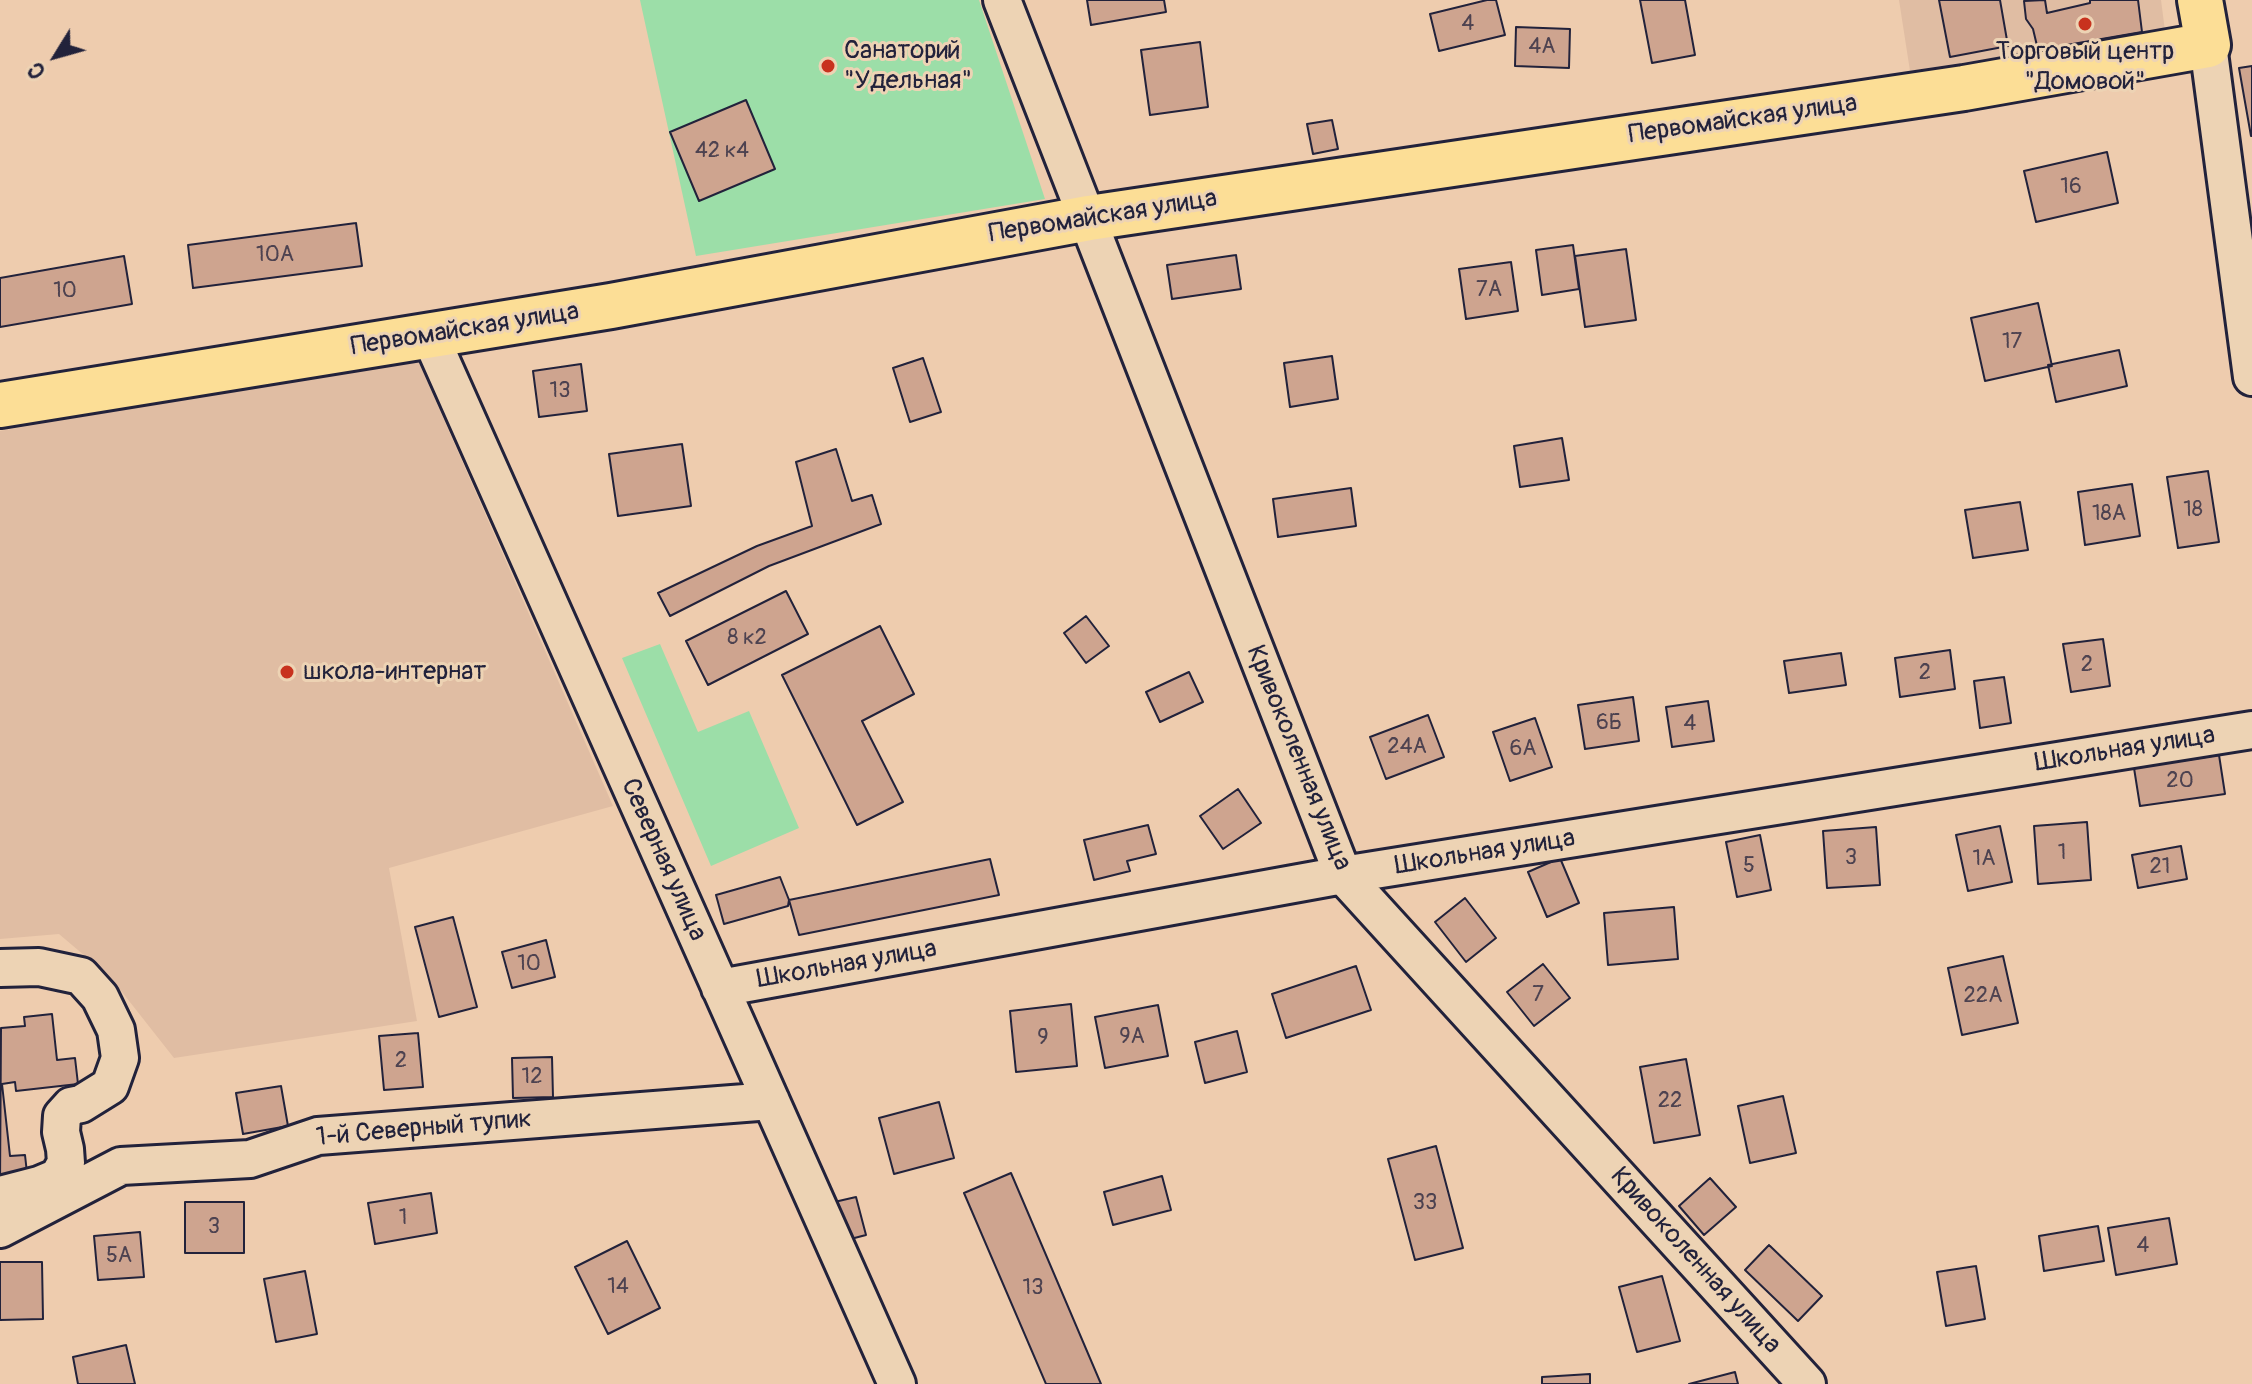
<!DOCTYPE html>
<meta charset="utf-8">
<style>
body{margin:0}
#map{position:relative;width:2252px;height:1384px;overflow:hidden;background:#eeccae;font-family:Pangolin,sans-serif}
canvas{display:block}
.north{position:absolute;left:16px;top:16px;width:80px;height:80px;-webkit-text-stroke:6px #edd3b4;paint-order:stroke;rotate:233deg;font-size:22px;font-weight:700;line-height:32px;text-align:center;color:#22223b}
.north::after{content:'';display:block;margin:auto;width:28px;height:36px;background:#22223b;clip-path:polygon(50% 0,100% 100%,50% 72%,0 100%)}
</style>
<div id="map">
<canvas width="2252" height="1384"></canvas>
<div class="north">С</div>
</div>
<script>
const ctx = document.querySelector('canvas').getContext('2d');
ctx.lineJoin = 'round';
function paint(path, color) { ctx.fillStyle = color; ctx.fill(path, 'evenodd'); }
const poly = rows => new Path2D(rows.map(r => 'M' + r).join(''));
function strokePath(path, color, width, dash) { ctx.strokeStyle = color; ctx.lineWidth = width; ctx.lineCap = dash ? 'butt' : 'round'; ctx.setLineDash(dash || []); ctx.stroke(path); }
function write(font, color, halo, rows, align = 'center') {
  ctx.font = font + ' Pangolin,sans-serif'; ctx.lineWidth = 6; ctx.setLineDash([]); ctx.textBaseline = 'middle'; ctx.strokeStyle = halo; ctx.fillStyle = color; for (const [text, x, y, turn = 0] of rows) {
    ctx.save(); ctx.translate(x, y); ctx.rotate((+turn || 0) * Math.PI / 180); ctx.textAlign = isNaN(turn) ? turn : align; if (halo) ctx.strokeText(text, 0, 0); ctx.fillText(text, 0, 0); ctx.restore();
  }
}
const built = poly([
 [1899,0,2161,0,2165,31,1910,71],
 [417,358,613,806,389,868,417,1021,174,1058,111,978,59,934,0,939,0,431]
]);
const green = poly([
 [640,0,979,0,1045,199,696,256],
 [660,644,698,732,749,711,799,828,711,866,622,658]
]);
const building = poly([
 [1087,0,1164,0,1166,12,1091,25,1087,0],
 [1487,0,1496,0,1505,35,1439,51,1430,14,1487,0],
 [1640,0,1685,0,1695,55,1652,63,1640,0],
 [1939,0,2000,0,2008,46,1950,57,1939,0],
 [2045,0,2047,13,2090,3,2090,0,2138,0,2142,32,2038,50,2033,29,2026,19,2024,1,2045,0],
 [1516,27,1570,29,1569,68,1515,66,1516,27],
 [1200,42,1208,107,1150,115,1141,50,1200,42],
 [2252,66,2252,136,2251,136,2239,68,2252,66],
 [746,100,775,169,699,201,670,132,746,100],
 [1332,120,1338,149,1313,154,1307,124,1332,120],
 [2107,152,2118,203,2036,222,2024,171,2107,152],
 [356,223,362,266,193,288,188,245,356,223],
 [1573,245,1579,289,1542,295,1536,250,1573,245],
 [1626,249,1636,320,1585,327,1575,256,1626,249],
 [1236,255,1241,289,1172,299,1167,265,1236,255],
 [124,256,132,304,0,327,0,278,124,256],
 [1511,262,1518,311,1466,319,1459,269,1511,262],
 [2038,303,2052,366,1985,381,1971,318,2038,303],
 [2119,350,2127,386,2056,402,2048,365,2119,350],
 [1332,356,1338,399,1290,407,1284,363,1332,356],
 [923,358,941,412,910,422,893,368,923,358],
 [581,364,587,411,539,417,533,371,581,364],
 [1562,438,1569,480,1520,487,1514,446,1562,438],
 [682,444,691,506,618,516,609,454,682,444],
 [836,449,852,501,872,495,881,524,769,566,670,616,658,593,757,546,812,526,796,462,836,449],
 [2208,471,2219,542,2178,548,2167,477,2208,471],
 [2132,484,2140,536,2085,545,2078,492,2132,484],
 [1351,488,1356,526,1278,537,1273,499,1351,488],
 [2020,502,2028,550,1973,558,1965,510,2020,502],
 [786,591,808,634,708,685,686,641,786,591],
 [1086,616,1109,646,1086,663,1064,633,1086,616],
 [880,626,914,694,862,721,903,802,857,825,782,675,880,626],
 [2103,639,2110,686,2071,692,2063,644,2103,639],
 [1950,650,1955,689,1900,697,1895,658,1950,650],
 [1841,653,1846,685,1789,693,1784,661,1841,653],
 [1189,672,1203,702,1160,722,1146,692,1189,672],
 [2004,677,2011,723,1980,728,1974,681,2004,677],
 [1633,697,1639,741,1585,749,1578,705,1633,697],
 [1708,701,1714,741,1672,747,1666,707,1708,701],
 [1428,715,1444,757,1386,779,1370,737,1428,715],
 [1535,718,1552,767,1510,781,1493,732,1535,718],
 [2219,755,2225,794,2140,806,2134,768,2219,755],
 [1238,789,1261,823,1223,849,1200,816,1238,789],
 [2087,822,2091,880,2038,884,2034,826,2087,822],
 [1148,825,1156,854,1127,861,1130,871,1094,880,1084,840,1148,825],
 [2000,826,2012,882,1968,891,1956,835,2000,826],
 [1876,827,1880,885,1827,888,1823,831,1876,827],
 [1760,835,1771,890,1737,897,1726,842,1760,835],
 [2181,846,2187,879,2138,888,2132,855,2181,846],
 [1560,858,1579,903,1547,917,1528,872,1560,858],
 [990,859,999,895,799,935,789,900,990,859],
 [780,877,789,900,788,906,724,924,716,895,780,877],
 [1465,898,1496,938,1466,962,1435,922,1465,898],
 [1674,907,1678,959,1608,965,1604,913,1674,907],
 [453,917,477,1007,439,1017,415,927,453,917],
 [546,940,555,977,512,988,502,952,546,940],
 [2003,956,2018,1023,1962,1035,1948,968,2003,956],
 [1543,964,1570,998,1534,1026,1507,992,1543,964],
 [1356,966,1371,1010,1286,1038,1272,994,1356,966],
 [1071,1004,1077,1066,1016,1072,1010,1011,1071,1004],
 [1158,1005,1168,1056,1105,1068,1095,1017,1158,1005],
 [52,1014,57,1060,75,1058,78,1084,16,1091,15,1082,2,1084,10,1156,25,1155,28,1182,0,1185,1,1028,25,1026,24,1017,52,1014],
 [1237,1031,1247,1072,1205,1083,1195,1042,1237,1031],
 [418,1033,423,1087,384,1090,379,1036,418,1033],
 [552,1057,553,1097,513,1098,512,1058,552,1057],
 [1686,1059,1700,1135,1654,1143,1640,1067,1686,1059],
 [281,1086,288,1126,243,1134,236,1093,281,1086],
 [1783,1096,1796,1153,1750,1163,1738,1106,1783,1096],
 [939,1102,954,1158,894,1174,879,1118,939,1102],
 [1436,1146,1463,1248,1415,1260,1388,1159,1436,1146],
 [1011,1173,1101,1384,1046,1384,964,1193,1011,1173],
 [1162,1176,1171,1210,1113,1225,1104,1192,1162,1176],
 [1710,1178,1736,1207,1704,1235,1679,1206,1710,1178],
 [431,1193,437,1233,375,1244,368,1203,431,1193],
 [856,1197,866,1235,839,1242,830,1203,856,1197],
 [185,1202,244,1202,244,1253,185,1253,185,1202],
 [2169,1218,2177,1264,2116,1275,2108,1228,2169,1218],
 [2098,1226,2104,1261,2044,1271,2039,1236,2098,1226],
 [140,1232,144,1277,98,1280,94,1236,140,1232],
 [627,1241,660,1308,608,1334,575,1267,627,1241],
 [1769,1245,1822,1296,1798,1321,1745,1270,1769,1245],
 [0,1262,42,1262,43,1319,0,1320,0,1262],
 [1976,1266,1985,1319,1946,1326,1937,1272,1976,1266],
 [305,1271,317,1334,276,1342,264,1279,305,1271],
 [1662,1276,1680,1341,1637,1352,1619,1287,1662,1276],
 [126,1345,135,1384,78,1384,73,1357,126,1345],
 [1735,1372,1738,1384,1689,1384,1735,1372],
 [1590,1374,1590,1384,1542,1384,1542,1377,1590,1374]
]);
const minor = poly([
 [1002,0,1343,875,1807,1384],
 [2208,45,2252,377],
 [430,336,897,1384],
 [0,968,39,967,81,976,100,997,116,1030,120,1058,110,1086,81,1104,71,1106,62,1116,61,1132,65,1149,66,1163,58,1177,39,1185,0,1195],
 [720,988,1343,875,2252,730],
 [0,1229,121,1166,250,1159,318,1136,771,1101]
]);
const major = poly([
 [0,405,611,306,1089,218,1964,88,2208,45,2200,0]
]);
const markers = [
 [2085,24,8,"#c8321e"],
 [828,66,8,"#c8321e"],
 [287,672,8,"#c8321e"]
];
const numberNames = [
 ["4",1468,24],
 ["4А",1542,47],
 ["42 к4",722,151],
 ["16",2071,187],
 ["10А",275,255],
 ["7А",1489,290],
 ["10",65,291],
 ["17",2012,342],
 ["13",560,391],
 ["18",2193,510],
 ["18А",2109,514],
 ["8 к2",747,638],
 ["2",2087,665],
 ["2",1925,673],
 ["6Б",1609,723],
 ["4",1690,724],
 ["24А",1407,747],
 ["6А",1523,749],
 ["20",2180,781],
 ["1",2062,853],
 ["3",1851,858],
 ["1А",1984,859],
 ["5",1749,866],
 ["21",2160,867],
 ["10",529,964],
 ["7",1538,995],
 ["22А",1983,996],
 ["9А",1132,1037],
 ["9",1043,1038],
 ["2",401,1061],
 ["12",532,1077],
 ["22",1670,1101],
 ["33",1425,1203],
 ["1",403,1218],
 ["3",214,1227],
 ["4",2143,1246],
 ["5А",119,1256],
 ["14",618,1287],
 ["13",1033,1288]
];
const poiNames = [
 ["Санаторий",844,51],
 ["\"Удельная\"",844,81],
 ["Торговый центр",2085,52,"center"],
 ["\"Домовой\"",2085,82,"center"],
 ["школа-интернат",303,672]
];
const streetNames = [
 ["Первомайская улица",1743,120,-8],
 ["Первомайская улица",1103,217,-9],
 ["Первомайская улица",465,330,-9],
 ["Школьная улица",2125,750,-9],
 ["Кривоколенная улица",1298,758,68],
 ["Школьная улица",1485,853,-9],
 ["Северная улица",663,860,66],
 ["Школьная улица",847,965,-10],
 ["1-й Северный тупик",424,1129,-5],
 ["Кривоколенная улица",1695,1261,48]
];
paint(built, '#e0bda3');
paint(green, '#9cdea8');
paint(building, '#cea48f');
strokePath(building, '#22223b', 2);
strokePath(minor, '#22223b', 42);
strokePath(major, '#22223b', 50);
strokePath(minor, '#edd3b4', 36);
strokePath(major, '#fcde96', 44);
for (const [x, y, r, color] of markers) { const dot = new Path2D(); dot.arc(x, y, r, 0, 2 * Math.PI); ctx.fillStyle = color; ctx.fill(dot); strokePath(dot, '#edd3b4', 3); }
write('22px', '#4d4250', null, numberNames);
write('26px', '#22223b', '#edd3b4', poiNames, 'left');
write('26px', '#22223b', '#edd3b4', streetNames);
</script>
